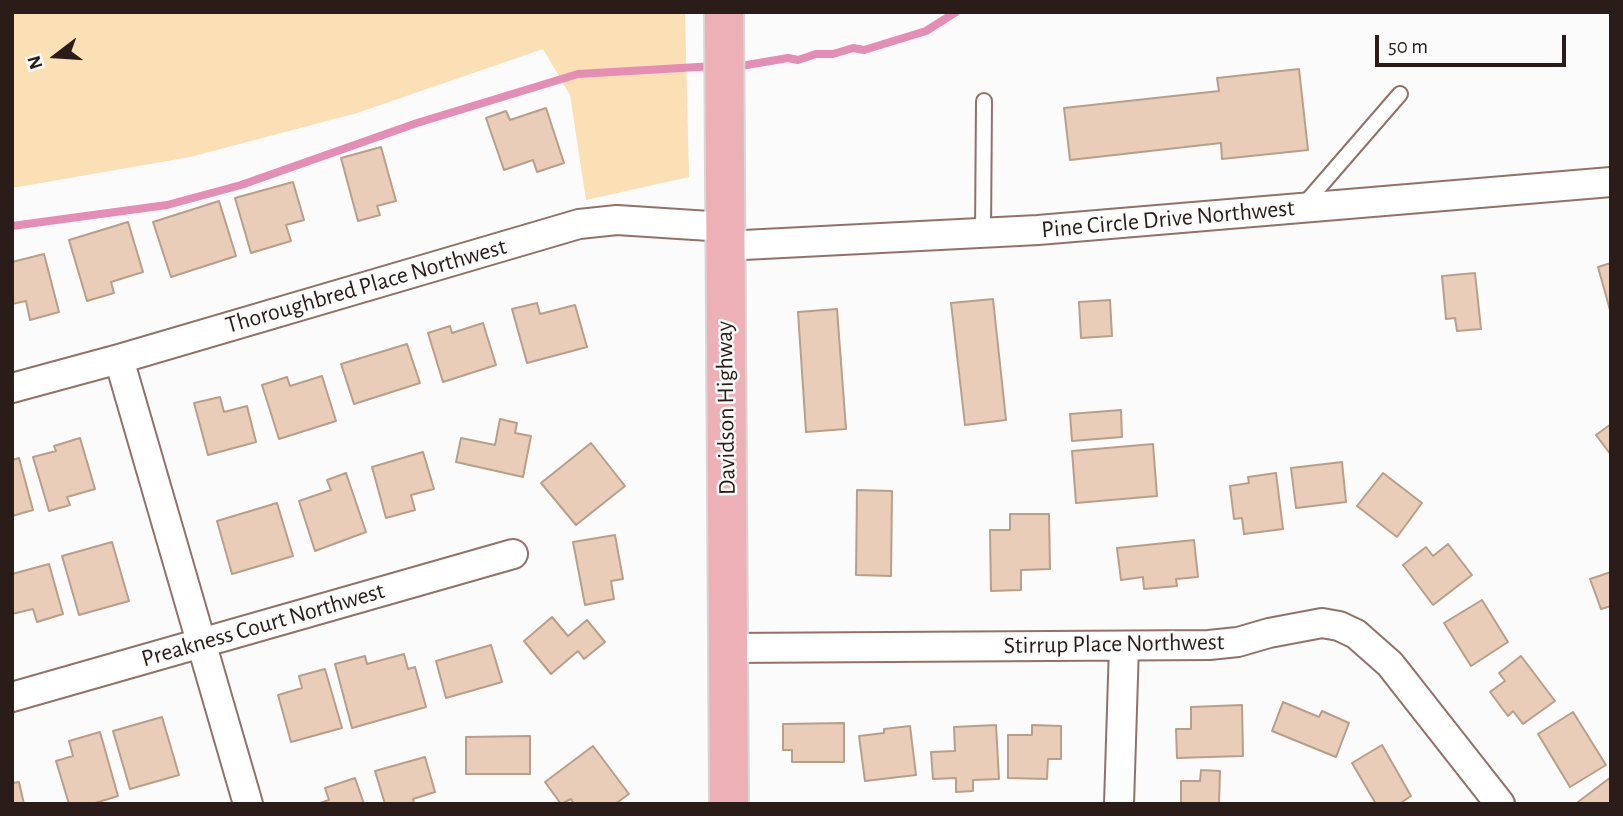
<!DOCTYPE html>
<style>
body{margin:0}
#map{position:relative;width:1623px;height:816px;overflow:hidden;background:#fbfbfb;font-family:"Alegreya Sans",sans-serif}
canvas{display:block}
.frame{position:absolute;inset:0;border:14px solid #2a1d19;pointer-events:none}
.north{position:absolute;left:21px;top:21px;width:70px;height:70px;-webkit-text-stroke:5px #fbfbfb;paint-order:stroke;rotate:253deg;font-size:19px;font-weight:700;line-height:28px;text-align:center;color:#2a1d19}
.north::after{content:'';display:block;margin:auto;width:24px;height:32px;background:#2a1d19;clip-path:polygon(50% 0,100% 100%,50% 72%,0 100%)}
.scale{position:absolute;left:1375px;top:35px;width:191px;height:32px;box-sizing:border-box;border:4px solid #2a1d19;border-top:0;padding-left:9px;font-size:21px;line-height:24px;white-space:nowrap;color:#2a1d19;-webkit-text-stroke:5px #fbfbfb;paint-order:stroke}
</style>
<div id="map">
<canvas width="1623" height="816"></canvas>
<div class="frame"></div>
<div class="north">N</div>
<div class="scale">50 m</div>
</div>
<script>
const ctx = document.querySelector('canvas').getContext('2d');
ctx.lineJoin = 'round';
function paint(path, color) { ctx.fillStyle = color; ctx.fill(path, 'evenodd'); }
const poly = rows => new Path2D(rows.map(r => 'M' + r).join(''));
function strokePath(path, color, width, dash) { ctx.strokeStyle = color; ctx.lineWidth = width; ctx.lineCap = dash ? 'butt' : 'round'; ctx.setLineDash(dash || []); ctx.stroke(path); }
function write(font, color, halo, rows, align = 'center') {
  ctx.font = font + ' "Alegreya Sans",sans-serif'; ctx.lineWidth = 5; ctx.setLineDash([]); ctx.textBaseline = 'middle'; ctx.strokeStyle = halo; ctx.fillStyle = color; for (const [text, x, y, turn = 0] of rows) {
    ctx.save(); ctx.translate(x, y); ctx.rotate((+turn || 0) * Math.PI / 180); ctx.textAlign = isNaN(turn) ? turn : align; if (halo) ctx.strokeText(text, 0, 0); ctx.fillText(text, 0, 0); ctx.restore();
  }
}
const green = poly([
 [12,12,685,12,689,177,586,200,570,95,543,49,357,113,190,157,12,188]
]);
const stream = poly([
 [735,67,788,58,798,60,816,54,833,54,853,48,864,50,926,31,956,12],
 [12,226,167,205,241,185,417,123,578,74,715,66]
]);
const building = poly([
 [1299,69,1308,150,1222,159,1221,143,1070,160,1064,108,1219,91,1217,78,1299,69],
 [546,108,564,163,537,172,533,160,504,170,486,118,506,111,510,120,546,108],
 [381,147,396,201,377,206,380,215,358,221,341,158,381,147],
 [293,182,304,220,286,225,291,241,251,253,235,198,293,182],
 [219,201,236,256,171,277,153,222,219,201],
 [128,222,143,272,111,282,114,293,87,301,69,240,128,222],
 [44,254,59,312,30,320,26,301,12,304,12,262,44,254],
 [1611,263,1611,310,1610,310,1598,267,1611,263],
 [1475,273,1481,329,1457,331,1455,318,1446,319,1442,276,1475,273],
 [993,299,1006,420,965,425,951,303,993,299],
 [1110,300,1112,336,1081,338,1079,302,1110,300],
 [537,303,540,314,575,305,587,347,527,363,512,309,537,303],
 [837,309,846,429,806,432,798,312,837,309],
 [483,323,496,365,443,382,428,333,450,326,452,333,483,323],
 [407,344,420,383,354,404,341,364,407,344],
 [322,376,336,421,279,439,262,385,287,377,290,386,322,376],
 [220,397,224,412,247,406,256,442,208,455,194,403,220,397],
 [1121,410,1122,437,1072,441,1070,414,1121,410],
 [500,419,517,423,515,433,531,436,523,477,456,462,461,438,495,445,500,419],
 [1611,424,1611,455,1596,435,1611,424],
 [80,438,95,489,67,497,70,505,49,511,33,457,56,451,54,446,80,438],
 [591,443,625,486,576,525,541,483,591,443],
 [1153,444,1157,496,1076,503,1072,451,1153,444],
 [423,452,434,489,411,495,415,510,386,518,372,467,423,452],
 [19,458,33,510,12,516,12,460,19,458],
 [1342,462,1346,502,1296,508,1291,468,1342,462],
 [346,473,366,532,315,551,299,501,331,490,327,480,346,473],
 [1276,473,1283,529,1244,534,1242,518,1234,519,1230,486,1249,483,1248,477,1276,473],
 [1383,473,1422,503,1397,537,1357,506,1383,473],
 [857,490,892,491,891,576,856,575,857,490],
 [277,503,293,556,232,574,217,521,277,503],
 [1010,514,1049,514,1050,569,1021,570,1021,590,991,591,990,530,1010,530,1010,514],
 [615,535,623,579,611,581,614,599,585,605,573,542,615,535],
 [1194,540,1198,577,1176,579,1177,586,1144,589,1143,577,1121,580,1117,548,1194,540],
 [112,542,129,601,79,615,62,556,112,542],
 [1448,544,1472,575,1433,605,1403,565,1426,547,1433,556,1448,544],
 [49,564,63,614,37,622,33,609,12,614,12,574,49,564],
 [1611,572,1611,606,1601,609,1590,579,1611,572],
 [1482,600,1508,642,1471,666,1444,623,1482,600],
 [552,617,568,636,587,620,605,642,584,659,578,651,551,674,524,641,552,617],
 [491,645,502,682,446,698,436,661,491,645],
 [404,654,408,669,415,667,426,707,352,728,335,664,365,656,367,664,404,654],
 [1521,656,1555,701,1523,724,1513,711,1508,716,1490,692,1505,681,1499,673,1521,656],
 [325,669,342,728,291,742,278,695,302,688,299,676,325,669],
 [1283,702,1319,717,1322,711,1349,723,1336,757,1272,731,1283,702],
 [1242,705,1243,756,1177,758,1176,729,1191,729,1191,707,1242,705],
 [1573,712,1606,765,1570,787,1538,734,1573,712],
 [162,717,179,775,130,789,113,731,162,717],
 [844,723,844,762,792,762,792,750,783,750,783,724,844,723],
 [996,725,999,779,973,780,973,791,956,792,956,778,933,779,931,752,955,751,954,727,996,725],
 [1032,725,1061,726,1061,759,1048,759,1047,779,1008,778,1008,735,1032,735,1032,725],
 [910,726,916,775,865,781,859,736,884,733,884,729,910,726],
 [100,732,118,796,92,804,69,804,56,761,73,756,69,741,100,732],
 [530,736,530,774,466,774,466,737,530,736],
 [1382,745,1411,796,1399,804,1376,804,1352,763,1382,745],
 [593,746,629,794,615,804,574,804,571,799,561,804,545,782,593,746],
 [425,757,435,792,413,799,414,804,385,804,375,771,425,757],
 [1201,770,1220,771,1219,804,1181,804,1181,781,1200,781,1201,770],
 [1611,777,1611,804,1579,804,1578,802,1611,777],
 [355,778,364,804,317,804,329,800,325,788,355,778],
 [19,782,24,804,12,804,12,783,19,782]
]);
const lane = poly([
 [1302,207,1400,94],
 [983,233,984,101]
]);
const street = poly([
 [724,246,1038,230,1611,182],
 [119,359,248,804],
 [12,388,119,359,579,224,617,220,725,227],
 [729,648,1209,645,1238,642,1269,633,1322,623,1339,626,1356,634,1390,664,1500,804],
 [12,697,513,554],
 [1119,804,1124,646]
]);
const primary = poly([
 [724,12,729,804]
]);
const streetNames = [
 ["Pine Circle Drive Northwest",1168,219,-5],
 ["Thoroughbred Place Northwest",366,286,-16],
 ["Davidson Highway",726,408,-91],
 ["Preakness Court Northwest",263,625,-16],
 ["Stirrup Place Northwest",1114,644,-1]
];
paint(green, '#fae0b4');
strokePath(stream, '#e58eb5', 8);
paint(building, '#e9cdb8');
strokePath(building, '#b99e89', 2);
strokePath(lane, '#927168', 18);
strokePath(street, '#927168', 32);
strokePath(primary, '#d9d6d6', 42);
strokePath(lane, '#fff', 14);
strokePath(street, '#fff', 28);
strokePath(primary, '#ecb0b6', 38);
write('24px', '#2a1d19', '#fbfbfb', streetNames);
</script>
